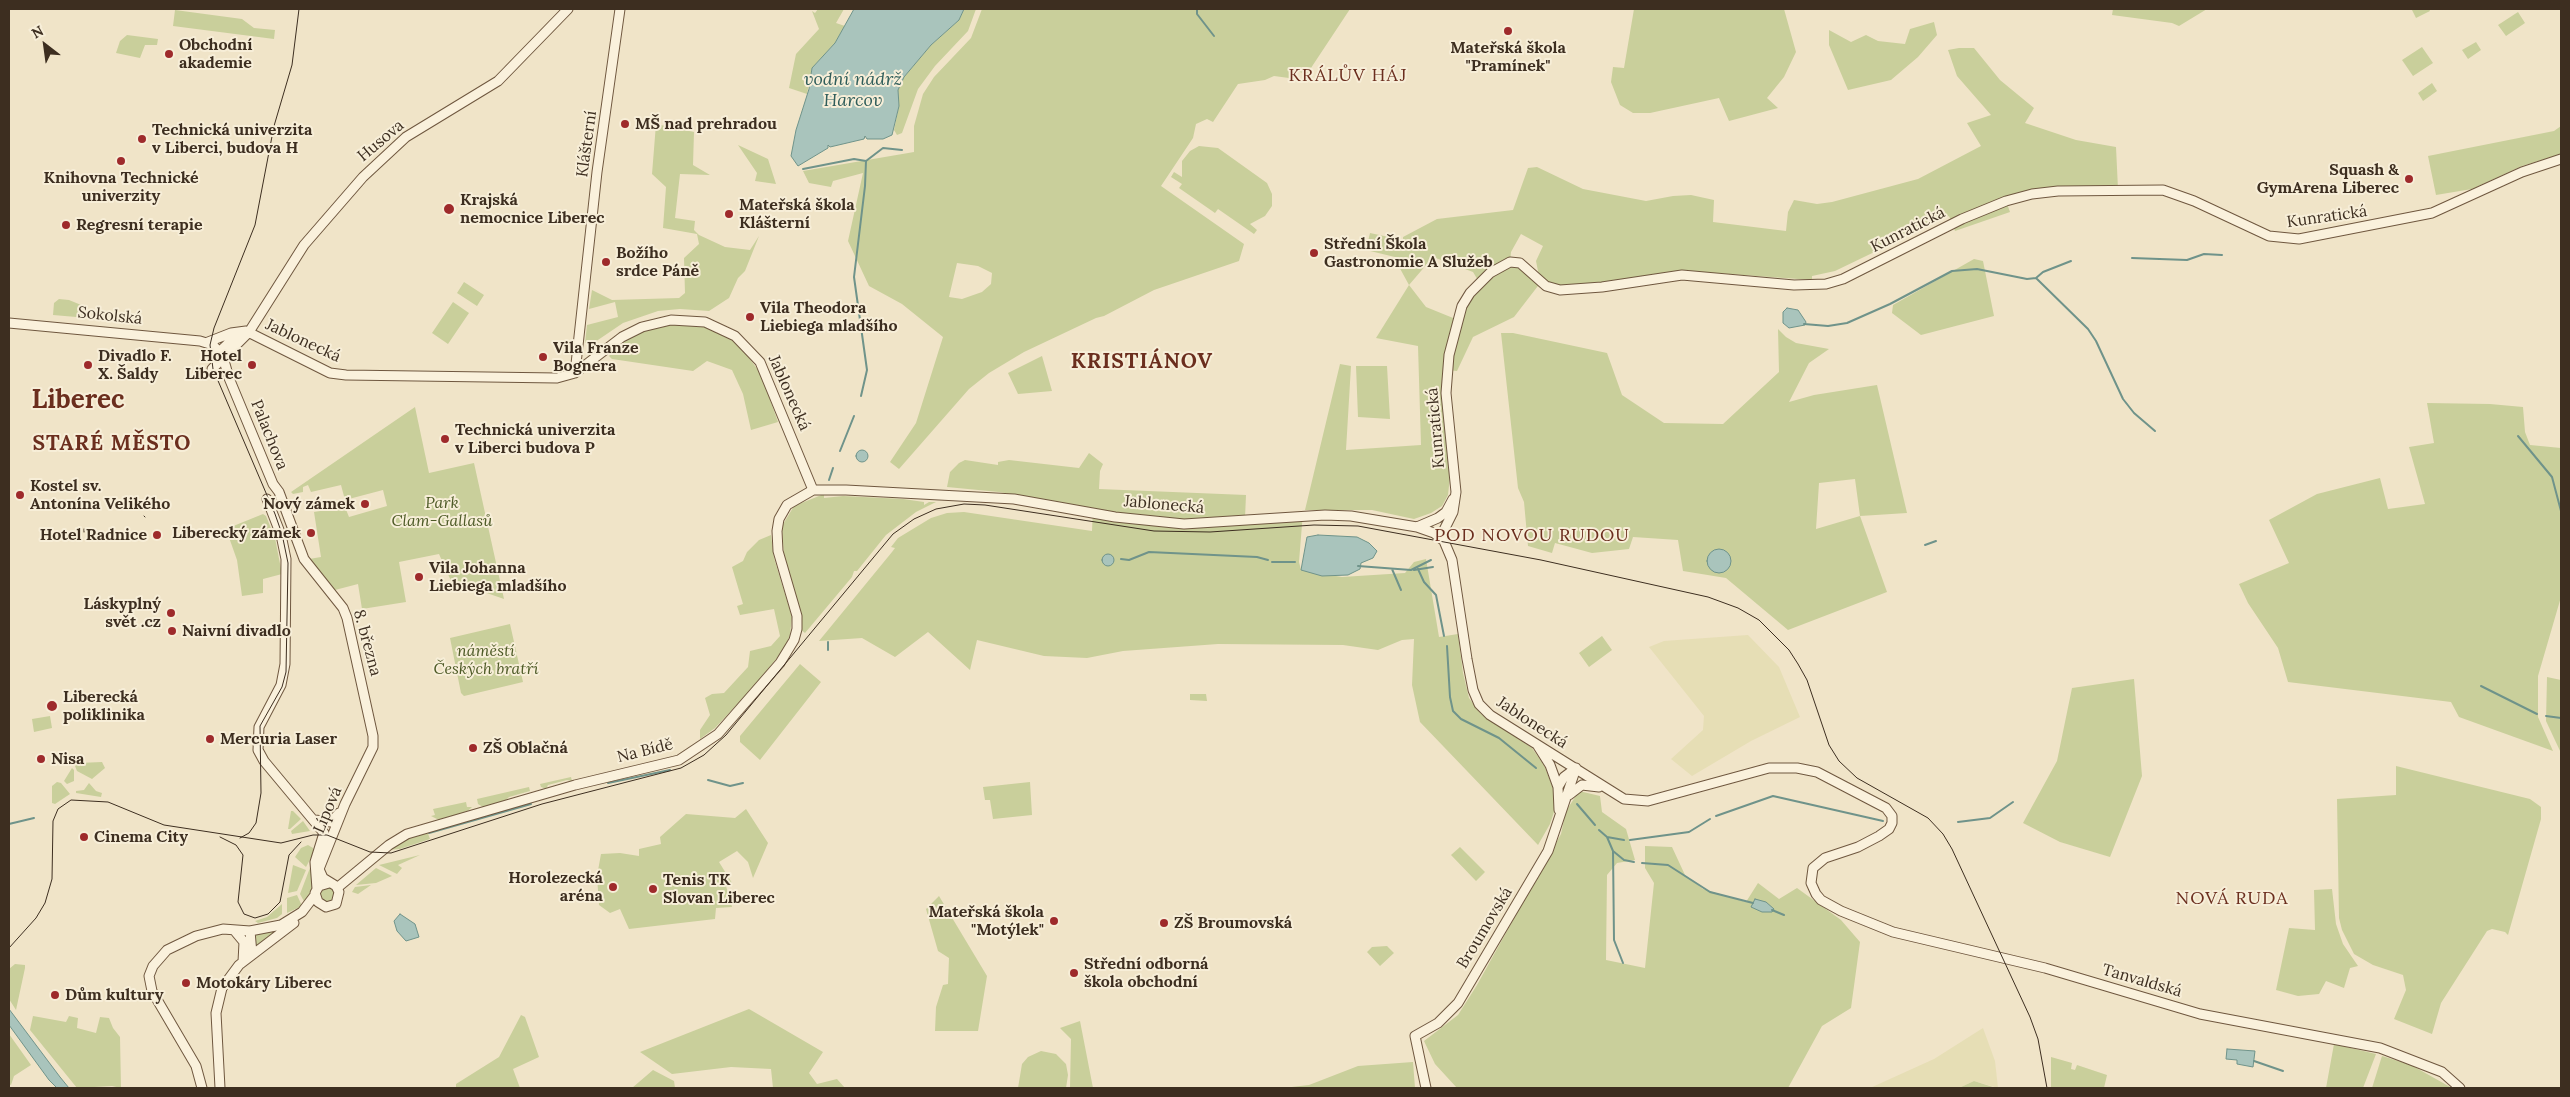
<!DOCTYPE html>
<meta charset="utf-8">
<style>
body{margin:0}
#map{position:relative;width:2570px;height:1097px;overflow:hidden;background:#f0e4c8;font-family:Lora,serif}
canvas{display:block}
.frame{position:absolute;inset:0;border:10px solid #3d2e20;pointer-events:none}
.north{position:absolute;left:20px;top:20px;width:50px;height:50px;-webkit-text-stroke:4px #f7eed8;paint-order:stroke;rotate:330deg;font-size:14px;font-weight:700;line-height:20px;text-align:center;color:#3d2e20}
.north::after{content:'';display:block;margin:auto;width:18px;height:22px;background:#3d2e20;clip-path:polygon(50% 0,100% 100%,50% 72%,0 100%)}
</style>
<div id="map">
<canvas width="2570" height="1097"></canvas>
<div class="frame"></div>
<div class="north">N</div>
</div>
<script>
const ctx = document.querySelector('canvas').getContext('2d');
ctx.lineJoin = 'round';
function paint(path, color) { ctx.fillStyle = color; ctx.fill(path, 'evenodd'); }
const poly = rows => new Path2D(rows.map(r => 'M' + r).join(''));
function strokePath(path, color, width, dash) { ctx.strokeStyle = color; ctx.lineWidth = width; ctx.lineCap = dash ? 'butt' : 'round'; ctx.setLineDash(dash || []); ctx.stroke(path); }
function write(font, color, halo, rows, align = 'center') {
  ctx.font = font + ' Lora,serif'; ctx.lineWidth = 4; ctx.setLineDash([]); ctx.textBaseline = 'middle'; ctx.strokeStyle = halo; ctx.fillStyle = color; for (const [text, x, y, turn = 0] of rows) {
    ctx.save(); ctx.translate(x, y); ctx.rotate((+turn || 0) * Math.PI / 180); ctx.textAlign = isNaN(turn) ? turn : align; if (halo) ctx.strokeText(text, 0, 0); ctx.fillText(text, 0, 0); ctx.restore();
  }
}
const farmland = poly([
 [1748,635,1779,667,1800,717,1751,741,1692,776,1671,759,1703,730,1704,716,1649,647,1664,641],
 [1983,1028,1995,1061,1998,1088,1974,1081,1959,1088,1870,1088,1934,1059]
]);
const green = poly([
 [818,9,844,9,836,23,845,26,835,43,812,68,807,94,789,88,796,54,819,29,812,11,815,13],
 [964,9,976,9,968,31,935,66,918,89,902,133,897,135,894,130,899,106,898,90,904,77,931,45,959,20],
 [982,9,1350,9,1307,74,1296,71,1289,78,1274,76,1265,80,1238,84,1213,122,1207,119,1196,124,1193,138,1161,186,1244,244,1239,261,1154,290,1104,316,1096,318,1024,352,989,373,969,389,899,469,890,462,916,423,943,337,902,304,869,286,848,241,863,173,833,181,831,187,809,183,803,171,914,152,914,126,923,94,934,77,971,38],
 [957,263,978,266,992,273,991,284,982,292,962,299,949,297],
 [1634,9,1784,9,1796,52,1784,77,1767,98,1778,108,1729,121,1719,98,1650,113,1633,113,1620,105,1611,82,1613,67,1624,68],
 [2113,9,2207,9,2179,26,2172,23,2112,15],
 [2414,9,2429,9,2430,11,2416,18,2412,10],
 [175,10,242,19,254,28,275,30,274,39,173,26],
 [2518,12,2525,23,2506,36,2498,25],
 [1934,22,1937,35,1918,57,1891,80,1848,90,1829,45,1829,30,1851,42,1866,35,1878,41,1905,44,1910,29],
 [127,35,158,39,157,45,145,45,140,58,116,53,120,41],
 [2476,42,2481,50,2468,59,2462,50],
 [2422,47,2433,63,2413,76,2402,60],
 [1959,48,1974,48,2000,80,2034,108,2025,123,2076,140,2116,147,2118,189,2058,191,2006,201,2010,212,1955,231,1949,216,1835,271,1812,276,1812,280,1715,273,1713,278,1682,275,1579,289,1541,282,1514,317,1473,337,1457,371,1447,370,1452,458,1448,495,1442,506,1431,513,1414,519,1372,510,1305,510,1340,364,1351,366,1346,450,1421,445,1418,346,1376,338,1409,285,1397,263,1399,258,1366,250,1370,233,1403,240,1403,237,1437,219,1513,210,1528,168,1537,167,1583,189,1646,201,1673,196,1691,195,1714,200,1713,222,1786,231,1788,212,1794,200,1817,204,1832,202,1918,179,1981,146,1967,123,1991,115,1957,76,1948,50],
 [1521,234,1543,246,1536,261,1540,281,1510,262,1511,252],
 [1433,257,1473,272,1479,282,1458,320,1426,307,1409,285],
 [2432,83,2437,91,2423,101,2418,93],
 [656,124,694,132,693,165,710,175,680,174,675,218,695,221,694,230,699,235,725,247,750,250,759,236,745,271,738,278,729,298,709,311,680,309,658,311,623,323,595,342,585,343,587,325,618,317,615,302,589,309,592,290,612,300,679,298,685,293,684,258,699,244,697,234,663,228,666,187,652,174],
 [2561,126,2561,154,2522,166,2472,189,2436,195,2428,156,2554,131],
 [738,145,768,159,776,184,755,181,757,173],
 [1199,146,1218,148,1267,183,1272,194,1272,206,1265,216,1250,224,1257,230,1254,234,1218,209,1215,213,1179,188,1182,184,1171,177,1174,172,1182,177,1182,161,1190,151],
 [1974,259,1983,261,1994,316,1921,335,1892,313,1893,305],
 [464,282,484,295,477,306,457,293],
 [59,299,69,300,86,307,89,316,88,318,53,315,54,303],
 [453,302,469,313,448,344,432,333],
 [664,325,690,325,710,327,731,338,741,347,761,374,778,422,751,430,743,394,732,370,707,361,693,371,612,359,609,356,623,341,634,334],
 [1778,329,1786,337,1796,343,1829,349,1809,363,1789,402,1814,395,1877,385,1907,513,1860,516,1887,592,1788,630,1726,578,1683,571,1678,540,1633,537,1629,549,1592,553,1555,543,1552,553,1528,546,1524,502,1518,488,1501,333,1513,333,1607,353,1622,395,1664,423,1723,424,1779,372],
 [1855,479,1860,516,1816,529,1819,483],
 [1042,356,1052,391,1018,394,1008,373],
 [1356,366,1387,366,1390,419,1358,417],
 [2427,403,2490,404,2523,407,2525,432,2530,445,2561,448,2561,597,2538,676,2538,717,2553,751,2459,717,2451,702,2288,682,2278,648,2248,603,2239,584,2289,563,2269,520,2317,494,2380,478,2388,509,2425,504,2409,447,2434,443],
 [415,407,429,473,474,463,504,599,478,590,456,592,439,554,399,562,406,602,362,609,358,584,335,590,309,559,321,557,314,512,345,507,349,517,387,506,383,490,345,500,341,485,311,492,308,485,303,487,303,492,293,494,291,492],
 [1089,453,1103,464,1100,471,1099,489,1246,495,1245,518,1303,512,1299,562,1301,570,1342,577,1405,573,1414,562,1426,559,1439,637,1458,634,1463,673,1469,698,1481,714,1532,748,1544,765,1554,791,1556,806,1550,824,1538,845,1420,722,1412,685,1414,639,1402,640,1378,650,1343,645,1218,644,1123,651,1087,658,1044,656,977,640,970,670,928,632,895,657,862,638,819,641,892,552,895,548,891,547,898,538,931,518,947,513,964,512,1092,531,1093,508,999,492,947,487,950,472,959,463,965,460,998,465,998,462,1009,460,1079,468],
 [824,494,824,498,843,496,903,499,924,502,924,505,929,502,936,502,916,512,886,535,857,571,854,571,852,577,805,633,801,630,800,612,784,557,782,526,794,506],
 [263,514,266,516,275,538,282,574,263,579,263,593,242,596,237,560,226,529],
 [771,535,774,558,792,617,790,635,784,649,757,683,715,728,700,739,700,730,710,715,705,698,712,694,724,693,748,667,750,651,771,646,780,636,774,609,740,615,737,606,743,604,732,567,743,561,747,552,759,540],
 [510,624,523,682,464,696,461,693,450,638],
 [1602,636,1612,650,1589,667,1579,653],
 [800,664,821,682,760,760,740,742,740,736],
 [2547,677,2561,680,2561,753,2546,721],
 [2134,679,2142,776,2110,857,2060,842,2023,823,2057,761,2072,688],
 [1190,694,1206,694,1207,701,1190,700],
 [50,716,52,728,34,732,32,719],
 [102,762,105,768,92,779,77,771,75,766,79,763],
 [2396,766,2530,799,2541,807,2541,819,2508,935,2505,932,2492,929,2487,931,2441,1003,2432,1034,2394,1019,2406,990,2403,975,2373,965,2354,954,2342,930,2339,918,2337,799,2396,795],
 [72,768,74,770,74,781,67,784,64,781],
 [571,777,572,781,567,780,548,785,546,789,541,787,540,784],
 [57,782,61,783,70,794,55,804,52,803,52,786],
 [1030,782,1032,815,993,819,990,800,985,800,983,787],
 [89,783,96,791,102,793,101,797,76,793,76,791,84,790],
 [529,787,530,791,509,797,505,801,483,807,478,804,477,799],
 [1579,791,1600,796,1602,812,1626,829,1635,860,1617,863,1607,875,1606,960,1645,968,1654,883,1645,868,1645,846,1672,847,1685,875,1703,889,1746,902,1758,883,1779,899,1797,888,1841,920,1860,942,1851,1008,1822,1026,1788,1088,1457,1088,1435,1064,1424,1041,1458,1015,1477,985,1561,834,1566,811],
 [466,802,467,807,472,807,468,811,439,820,431,816,435,815,433,809],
 [746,809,768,843,753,878,748,862,737,851,719,862,732,883,726,886,732,907,716,908,715,919,629,929,620,909,610,913,599,905,597,876,601,854,620,853,639,856,639,849,661,844,660,837,686,814,735,818],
 [291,811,293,811,301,819,290,829,288,829],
 [303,821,310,831,292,834,291,831],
 [427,831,430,839,400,849,387,850,402,840],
 [308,845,313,848,314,852,306,867,295,857,301,848],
 [1460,847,1485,872,1476,881,1451,855],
 [420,855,398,865,402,868,397,874,379,865],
 [313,860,314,883,306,905,300,894],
 [293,865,306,870,297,891,288,893],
 [376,868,392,876,376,883,356,885],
 [371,885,358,894,352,892,355,887],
 '319 895a8 8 0 1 1 16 0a8 8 0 1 1-16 0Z',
 [2332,889,2336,924,2343,944,2358,966,2350,968,2344,988,2326,981,2319,994,2298,996,2276,990,2289,928,2315,930,2314,890],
 [297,895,302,906,287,913,287,898],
 [939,896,987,976,978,1031,935,1031,936,1007,943,985,948,984,949,958,938,951,926,909],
 [282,904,282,914,277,918,258,923,255,921,267,917],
 [278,929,257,946,255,946,253,933],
 [1387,946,1394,953,1380,966,1367,952,1372,947],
 [15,964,25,965,25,968,16,1010,9,999,9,969],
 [749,1009,823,1052,809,1073,817,1084,837,1079,845,1088,773,1088,771,1069,731,1067,672,1074,640,1052],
 [521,1015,525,1017,539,1057,513,1069,520,1088,456,1088,456,1084,499,1057],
 [33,1016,66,1022,69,1016,78,1018,77,1028,96,1033,100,1017,109,1018,113,1028,120,1037,121,1088,112,1086,77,1088,30,1030],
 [1080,1021,1093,1088,1070,1088,1071,1039,1060,1028],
 [9,1034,31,1065,14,1076,11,1085,9,1084],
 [2334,1044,2376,1054,2363,1088,2326,1088],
 [1041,1051,1056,1054,1066,1064,1068,1075,1066,1088,1018,1088,1022,1064,1028,1057],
 [2382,1056,2411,1065,2452,1088,2372,1088],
 [2051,1057,2072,1063,2071,1069,2075,1070,2077,1065,2107,1075,2104,1088,2051,1088],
 [1413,1062,1415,1088,1283,1088,1309,1085,1358,1066],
 [653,1070,674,1081,675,1088,632,1088],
 [1974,1081,1996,1088,1959,1088]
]);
const water = poly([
 [854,9,964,9,959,20,931,45,904,77,898,90,899,106,892,135,883,139,867,139,865,136,864,139,830,147,828,145,828,148,798,166,791,156,796,130,809,89,812,68,835,43,854,9],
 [1787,308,1798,310,1806,322,1805,325,1789,328,1783,323,1783,312,1787,308],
 '856 456a6 6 0 1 1 12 0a6 6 0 1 1-12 0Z',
 [1318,535,1357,537,1369,543,1377,551,1373,558,1361,563,1360,569,1348,575,1322,576,1301,570,1307,537,1318,535],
 '1707 561a12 12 0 1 1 24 0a12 12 0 1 1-24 0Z',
 '1102 560a6 6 0 1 1 12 0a6 6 0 1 1-12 0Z',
 [1755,899,1766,902,1774,909,1772,912,1762,912,1751,907,1755,899],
 [400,914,415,924,419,937,406,941,397,931,394,921,400,914],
 [9,1009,60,1077,69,1088,57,1088,49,1080,9,1025,9,1009],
 [2227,1049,2255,1051,2253,1067,2237,1064,2237,1060,2226,1059,2227,1049]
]);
const stream = poly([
 [1197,9,1197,14,1214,36],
 [866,161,883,148,902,150],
 [803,169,854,159,866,161,865,186,854,277,867,370,861,396],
 [2132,258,2187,260,2204,254,2222,255],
 [2036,278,2088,329,2096,341,2123,399,2134,413,2155,431],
 [1804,324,1828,326,1847,323,1890,304,1952,271,1977,269,2027,279,2036,278,2043,272,2071,261],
 [2518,436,2552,477,2561,511],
 [840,451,854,416],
 [829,480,833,468],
 [1925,545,1936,541],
 [1121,559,1129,560,1149,552,1257,557,1268,560],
 [1272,562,1295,562],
 [1358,566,1411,570,1431,560],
 [1392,569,1401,590],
 [1418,569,1424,582,1436,595,1444,636],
 [1414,570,1433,567],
 [828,642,828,650],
 [1447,646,1450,697,1453,711,1461,719,1499,738,1536,768],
 [2481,686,2537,714],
 [2546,716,2561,718],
 [708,780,730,786,743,783],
 [608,783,670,770],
 [1577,804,1595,825],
 [1716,816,1773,796,1883,821],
 [1958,822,1990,818,2013,802],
 [9,824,34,818],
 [1599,830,1607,837,1624,840],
 [429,833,531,804],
 [1607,837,1613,851,1624,860,1634,862],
 [1630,840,1689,832,1710,819],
 [1613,851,1614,940,1623,963],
 [1642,863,1668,865,1710,892,1753,903],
 [1772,910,1784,915],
 [2254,1061,2283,1071]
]);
const secondary = poly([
 [9,323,200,341,213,345,223,357,229,378,273,484,279,492,304,559,343,608,347,618,373,736,373,747,345,804,319,869,323,878,336,886,339,892,336,904,326,907,318,902,315,893,319,886,329,883],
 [208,342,231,333,246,331,330,373,346,375,557,378,575,373,622,337,642,327,671,320,705,322,735,336,760,362,813,490],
 [217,354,238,334],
 [212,369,249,332,304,245,363,177,406,137,498,81,568,9],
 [575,373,597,172,620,9],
 [267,499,281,535,286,559,285,664,281,685,259,727,258,750,264,761,324,833,315,862,317,889],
 [1417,527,1438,518,1446,512,1453,499],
 [1440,538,1453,512,1456,492,1446,393,1449,355,1462,306,1470,293,1490,273,1510,262,1520,263,1546,286,1560,290,1602,287,1682,275,1794,285,1826,284,1843,279,1962,219,2006,201,2032,194,2058,191,2163,190,2194,201,2269,236,2299,239,2432,213,2522,172,2561,159],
 [1538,746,1550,765,1558,787,1559,810],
 [1558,787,1564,777,1576,768],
 [1569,795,1582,785,1599,787],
 [315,820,331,822,339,813],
 [337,888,389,845,407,834,575,785,679,760,718,734,780,663,794,640,797,629,797,616,778,551,777,531,779,519,787,505,813,490,846,490,1014,499,1115,517,1184,524,1325,515,1351,516,1417,527,1434,533,1444,541,1452,560,1467,659,1473,690,1479,704,1490,715,1624,799,1648,801,1769,768,1797,768,1817,772,1886,808,1892,816,1892,823,1889,829,1879,836,1858,847,1825,858,1813,868,1811,883,1816,894,1821,900,1841,911,1893,932,2045,968,2200,1014,2380,1048,2442,1072,2460,1088],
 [234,930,244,942,243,962],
 [250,931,252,954],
 [202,1088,196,1066,152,991,149,976,153,966,167,950,196,936,223,929,250,931,281,925,302,912,315,895],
 [220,1088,216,1013,222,988,239,965,294,923],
 [1426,1088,1415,1036,1438,1023,1458,1003,1548,851,1576,768]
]);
const tram = poly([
 [144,516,145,517],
 [84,529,84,532],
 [220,837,236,845,243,855,238,902,244,914,255,918,268,914,280,902,289,855,301,842],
 [240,838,249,833,256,823,261,793,260,726,282,687,286,672,288,563,282,534,275,514,213,369,210,345,214,328,255,225,274,126,292,65,299,9],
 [9,948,36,918,45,903,52,879,53,821,58,809,71,800,108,802,164,825,281,843,313,835,327,835,370,852,391,853,542,804,681,768,704,755,726,735,893,534,914,519,936,509,964,504,985,505,1154,531,1210,532,1314,525,1358,526,1541,560,1708,597,1738,608,1759,620,1789,650,1798,664,1807,680,1829,745,1839,761,1857,778,1928,818,1943,834,1952,849,2030,1017,2038,1039,2047,1088]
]);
const markers = [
 [1508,31,5,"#9e2a2b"],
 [169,54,5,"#9e2a2b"],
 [625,124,5,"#9e2a2b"],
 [142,139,5,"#9e2a2b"],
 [121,161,5,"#9e2a2b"],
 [2409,179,5,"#9e2a2b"],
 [449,209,6,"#9e2a2b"],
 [729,214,5,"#9e2a2b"],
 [66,225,5,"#9e2a2b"],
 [1314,253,5,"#9e2a2b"],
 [606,262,5,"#9e2a2b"],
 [750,317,5,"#9e2a2b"],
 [543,357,5,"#9e2a2b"],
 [88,365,5,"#9e2a2b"],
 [252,365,5,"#9e2a2b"],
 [445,439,5,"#9e2a2b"],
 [20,495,5,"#9e2a2b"],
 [365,504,5,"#9e2a2b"],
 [311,533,5,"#9e2a2b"],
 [157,535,5,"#9e2a2b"],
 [419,577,5,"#9e2a2b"],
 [171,613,5,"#9e2a2b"],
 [172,631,5,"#9e2a2b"],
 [52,706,6,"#9e2a2b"],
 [210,739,5,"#9e2a2b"],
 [473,748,5,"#9e2a2b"],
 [41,759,5,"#9e2a2b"],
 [84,837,5,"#9e2a2b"],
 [613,887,5,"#9e2a2b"],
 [653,889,5,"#9e2a2b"],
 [1054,921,5,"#9e2a2b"],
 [1164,923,5,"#9e2a2b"],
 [1074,973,5,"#9e2a2b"],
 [186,983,5,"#9e2a2b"],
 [55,995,5,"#9e2a2b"]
];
const poiNames = [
 ["Obchodní",179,45],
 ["akademie",179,63],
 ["Mateřská škola",1508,48,"center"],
 ["\"Pramínek\"",1508,66,"center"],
 ["MŠ nad prehradou",635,124],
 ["Technická univerzita",152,130],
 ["v Liberci, budova H",152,148],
 ["Squash &",2399,170,"right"],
 ["GymArena Liberec",2399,188,"right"],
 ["Knihovna Technické",121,178,"center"],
 ["univerzity",121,196,"center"],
 ["Krajská",460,200],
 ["nemocnice Liberec",460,218],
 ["Mateřská škola",739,205],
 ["Klášterní",739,223],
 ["Regresní terapie",76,225],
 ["Střední Škola",1324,244],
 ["Gastronomie A Služeb",1324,262],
 ["Božího",616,253],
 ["srdce Páně",616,271],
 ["Vila Theodora",760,308],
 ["Liebiega mladšího",760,326],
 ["Vila Franze",553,348],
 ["Bognera",553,366],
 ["Divadlo F.",98,356],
 ["X. Šaldy",98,374],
 ["Hotel",242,356,"right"],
 ["Liberec",242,374,"right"],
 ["Technická univerzita",455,430],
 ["v Liberci budova P",455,448],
 ["Kostel sv.",30,486],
 ["Antonína Velikého",30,504],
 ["Nový zámek",355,504,"right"],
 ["Liberecký zámek",301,533,"right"],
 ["Hotel Radnice",147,535,"right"],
 ["Vila Johanna",429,568],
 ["Liebiega mladšího",429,586],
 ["Láskyplný",161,604,"right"],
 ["svět .cz",161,622,"right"],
 ["Naivní divadlo",182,631],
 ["Liberecká",63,697],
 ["poliklinika",63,715],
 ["Mercuria Laser",220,739],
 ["ZŠ Oblačná",483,748],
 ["Nisa",51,759],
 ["Cinema City",94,837],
 ["Horolezecká",603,878,"right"],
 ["aréna",603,896,"right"],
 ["Tenis TK",663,880],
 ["Slovan Liberec",663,898],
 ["Mateřská škola",1044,912,"right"],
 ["\"Motýlek\"",1044,930,"right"],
 ["ZŠ Broumovská",1174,923],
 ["Střední odborná",1084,964],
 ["škola obchodní",1084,982],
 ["Motokáry Liberec",196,983],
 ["Dům kultury",65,995]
];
const streetNames = [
 ["Husova",381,141,-40],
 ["Klášterní",587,144,-82],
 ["Kunratická",2327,217,-8],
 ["Kunratická",1908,230,-27],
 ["Sokolská",110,316,6],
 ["Jablonecká",303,341,25],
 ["Jablonecká",789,393,66],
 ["Kunratická",1436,428,-95],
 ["Palachova",269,435,68],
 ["Jablonecká",1164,505,5],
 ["8. března",367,643,75],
 ["Jablonecká",1532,723,33],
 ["Na Bídě",645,751,-14],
 ["Lípová",328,810,-67],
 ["Broumovská",1485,928,-59],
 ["Tanvaldská",2142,981,16]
];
const parkNames = [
 ["Park",442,503],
 ["Clam-Gallasů",442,521],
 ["náměstí",486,651],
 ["Českých bratří",486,669]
];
const neighbourhoodNames = [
 ["KRÁLŮV HÁJ",1348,76],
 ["POD NOVOU RUDOU",1532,536],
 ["NOVÁ RUDA",2232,899]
];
const waterNames = [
 ["vodní nádrž",853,80],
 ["Harcov",853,101]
];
const districtNames = [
 ["KRISTIÁNOV",1142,362],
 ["STARÉ MĚSTO",112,444]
];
const townNames = [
 ["Liberec",78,401]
];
paint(farmland, '#e6deb5');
paint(green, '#c9cf9b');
paint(water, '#a9c4bc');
strokePath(water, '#6f938a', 1);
strokePath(stream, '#6f938a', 2);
strokePath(secondary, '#6f573f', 11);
strokePath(secondary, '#faf1dc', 9);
strokePath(tram, '#3d2e20', 1);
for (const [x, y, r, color] of markers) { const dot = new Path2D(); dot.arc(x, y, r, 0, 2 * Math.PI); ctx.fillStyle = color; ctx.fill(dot); strokePath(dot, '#f7eed8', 2); }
write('bold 16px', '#3d2e20', '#f7eed8', poiNames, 'left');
write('16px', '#3d2e20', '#f7eed8', streetNames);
write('italic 16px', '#4d5a26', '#f7eed8', parkNames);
ctx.letterSpacing = '1px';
write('18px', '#6b2e1e', '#f7eed8', neighbourhoodNames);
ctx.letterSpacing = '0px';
write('italic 18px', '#2f5d5a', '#f7eed8', waterNames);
ctx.letterSpacing = '1px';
write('bold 21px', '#6b2e1e', '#f7eed8', districtNames);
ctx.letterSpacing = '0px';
write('bold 26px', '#6b2e1e', '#f7eed8', townNames);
</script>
